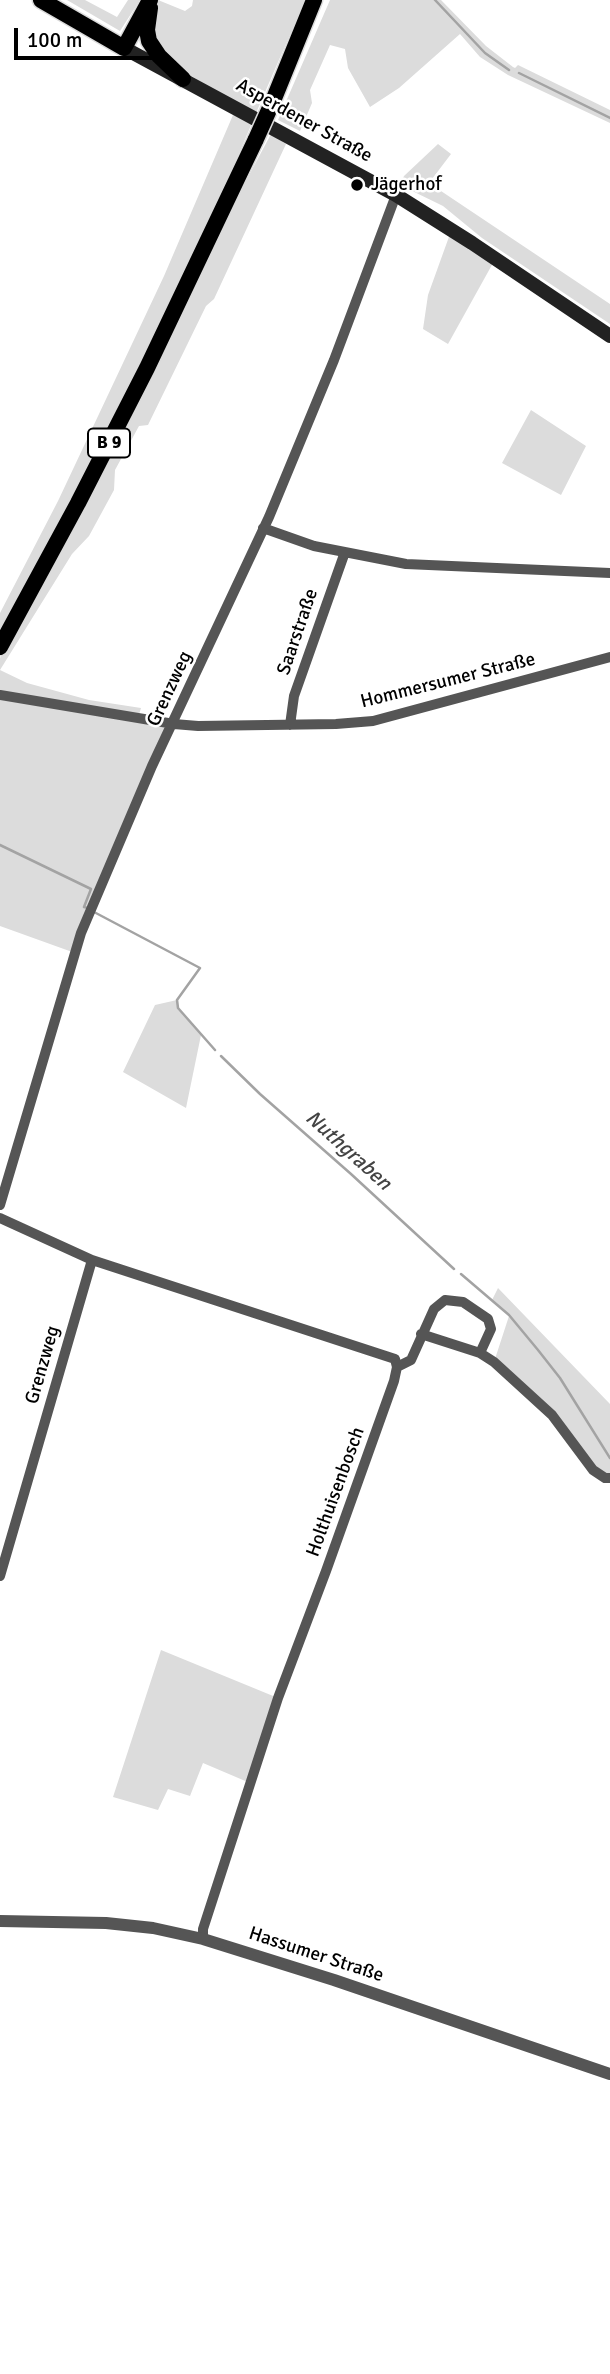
<!DOCTYPE html>
<meta charset="utf-8">
<style>
body{margin:0}
#map{position:relative;width:610px;height:2374px;overflow:hidden;background:#fff;font-family:Signika,sans-serif}
canvas{display:block}
.scale{position:absolute;left:14px;top:28px;width:140px;height:32px;box-sizing:border-box;border:4px solid #000;border-top:0;padding-left:9px;font-size:21px;line-height:24px;white-space:nowrap;color:#000;-webkit-text-stroke:5px #fff;paint-order:stroke}
</style>
<div id="map">
<canvas width="610" height="2374"></canvas>
<div class="scale">100 m</div>
</div>
<script>
const ctx = document.querySelector('canvas').getContext('2d');
ctx.lineJoin = 'round';
function paint(path, color) { ctx.fillStyle = color; ctx.fill(path, 'evenodd'); }
const poly = rows => new Path2D(rows.map(r => 'M' + r).join(''));
function strokePath(path, color, width, dash) { ctx.strokeStyle = color; ctx.lineWidth = width; ctx.lineCap = dash ? 'butt' : 'round'; ctx.setLineDash(dash || []); ctx.stroke(path); }
function write(font, color, halo, rows, align = 'center') {
  ctx.font = font + ' Signika,sans-serif'; ctx.lineWidth = 5; ctx.setLineDash([]); ctx.textBaseline = 'middle'; ctx.strokeStyle = halo; ctx.fillStyle = color; for (const [text, x, y, turn = 0] of rows) {
    ctx.save(); ctx.translate(x, y); ctx.rotate((+turn || 0) * Math.PI / 180); ctx.textAlign = isNaN(turn) ? turn : align; if (halo) ctx.strokeText(text, 0, 0); ctx.fillText(text, 0, 0); ctx.restore();
  }
}
const green = poly([
 [67,0,85,0,117,17,128,0,140,0,120,31],
 [158,0,185,11,192,6,193,0,305,0,256,113,220,94,174,65,154,44,153,14],
 [330,0,441,0,486,46,513,67,515,68,518,65,610,110,610,123,508,75,480,57,460,34,399,88,370,107,348,68,345,49,330,45,310,90,312,103,300,131,278,120],
 [233,115,252,123,211,219,102,444,0,631,0,613,58,501,164,276],
 [271,134,286,144,214,299,206,306,148,425,139,426,115,470,114,490,89,536,72,554,0,670,27,683,89,700,141,708,138,718,174,724,75,953,0,926,0,658,60,550,232,207],
 [438,144,451,154,429,183,610,304,610,324,482,238,443,206,400,185,404,176],
 [450,234,493,263,448,344,423,329,428,295],
 [531,410,586,446,561,495,502,463],
 [177,1000,178,1008,201,1035,186,1108,123,1072,155,1005],
 [498,1288,610,1404,610,1478,605,1478,552,1415,494,1362,509,1316,492,1300],
 [161,1650,278,1698,250,1783,203,1763,190,1796,168,1789,158,1810,113,1797]
]);
const stream = poly([
 [435,0,485,53,509,70],
 [519,73,610,118],
 [0,845,91,889,84,907,88,908],
 [94,912,200,968,177,1000,178,1008,215,1050],
 [221,1056,260,1094,351,1174,454,1269],
 [461,1274,509,1315,538,1350,560,1378,610,1458]
]);
const minor = poly([
 [263,528,314,546,406,564,610,573],
 [0,695,174,724,198,726,336,724,373,721,610,657],
 [290,725,294,696,345,552],
 [0,1205,81,933,152,766,269,517,334,360,396,195],
 [0,1218,92,1260,0,1576],
 [92,1260,395,1359,397,1367,394,1381,326,1571,278,1698,203,1929,203,1939],
 [421,1334,480,1353,494,1362,552,1415,593,1470,605,1478,610,1478],
 [397,1367,411,1360,434,1309,445,1300,463,1302,488,1319,491,1329,480,1353]
]);
const tertiary = poly([
 [0,1921,106,1923,153,1928,203,1939,334,1980,610,2074]
]);
const secondary = poly([
 [124,48,396,195,472,243,610,336]
]);
const primary = poly([
 [41,0,124,48,150,0],
 [150,8,147,30,149,41,159,56,183,79],
 [273,101,314,0],
 [0,647,78,503,147,368,256,139]
]);
const primaryBridge = poly([
 [256,139,273,101]
]);
const markers = [
 [357,185,7,"#000"]
];
const shields = [
 [109,443,42]
];
const shieldNames = [
 ["B 9",109,443]
];
const streetNames = [
 ["Asperdener Straße",304,121,29],
 ["Saarstraße",298,632,-71],
 ["Hommersumer Straße",448,681,-14],
 ["Grenzweg",170,689,-65],
 ["Grenzweg",43,1365,-74],
 ["Holthuisenbosch",336,1492,-70],
 ["Hassumer Straße",316,1955,18]
];
const poiNames = [
 ["Jägerhof",371,185]
];
const waterNames = [
 ["Nuthgraben",348,1151,42]
];
paint(green, '#dcdcdc');
strokePath(stream, '#a3a3a3', 2.5);
strokePath(primary, '#dbdbdb', 19);
strokePath(minor, '#555', 10);
strokePath(tertiary, '#555', 12);
strokePath(secondary, '#222', 14);
strokePath(primary, '#000', 16);
strokePath(primaryBridge, '#dbdbdb', 19, []);
strokePath(primaryBridge, '#000', 16);
for (const [x, y, r, color] of markers) { const dot = new Path2D(); dot.arc(x, y, r, 0, 2 * Math.PI); ctx.fillStyle = color; ctx.fill(dot); strokePath(dot, '#fff', 2.5); }
for (const [x, y, w] of shields) { const box = new Path2D(); box.roundRect(x - w / 2, y - 14.5, w, 29, 5); ctx.fillStyle = '#fff'; ctx.fill(box); strokePath(box, '#000', 2); }
write('bold 18px', '#000', null, shieldNames);
write('19px', '#000', '#fff', streetNames);
write('19px', '#000', '#fff', poiNames, 'left');
write('italic 21px', '#444', '#fff', waterNames);
</script>
